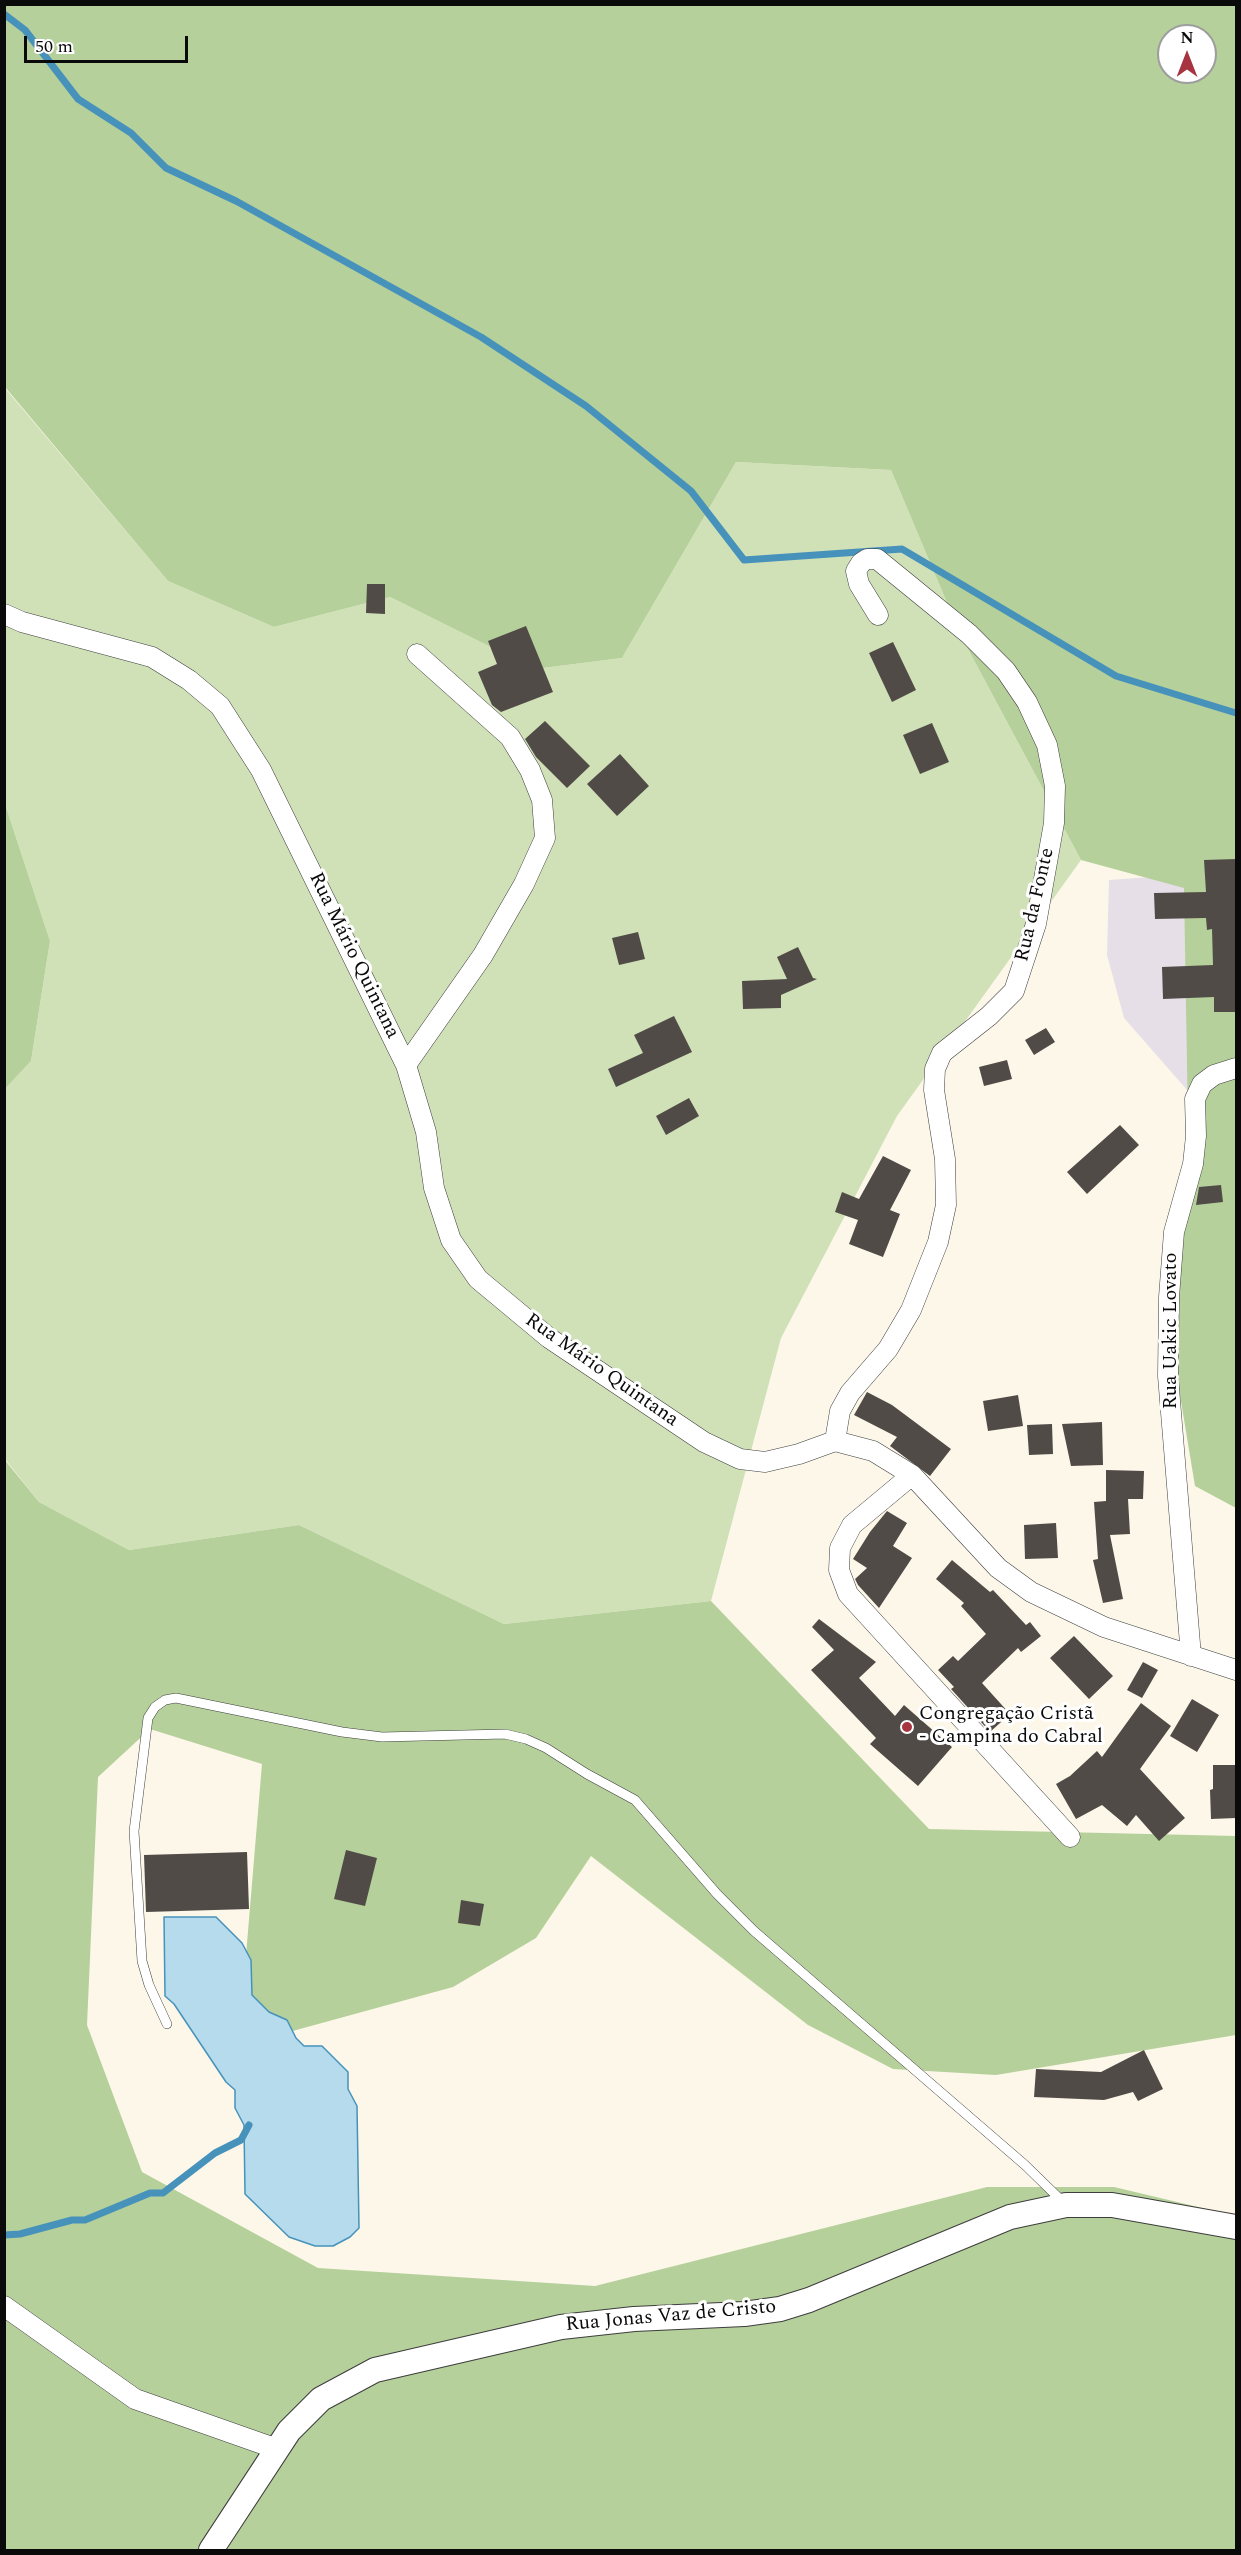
<!DOCTYPE html>
<meta charset="utf-8">
<style>
body{margin:0}
#map{position:relative;width:1241px;height:2555px;overflow:hidden;background:#fcf7e9;font-family:Spectral,serif}
canvas{display:block}
.frame{position:absolute;inset:0;border:6px solid #0a0a0a;pointer-events:none}
.north{position:absolute;left:1157px;top:24px;width:60px;height:60px;box-sizing:border-box;background:#fff;border:2px solid #9d9d9d;border-radius:50%;rotate:0deg;font-size:16px;font-weight:700;line-height:24px;text-align:center;color:#0a0a0a}
.north::after{content:'';display:block;margin:auto;width:21px;height:27px;background:#a63541;clip-path:polygon(50% 0,100% 100%,50% 72%,0 100%)}
.scale{position:absolute;left:24px;top:36px;width:164px;height:27px;box-sizing:border-box;border:3px solid #0a0a0a;border-top:0;padding-left:8px;font-size:18px;line-height:21px;white-space:nowrap;color:#0a0a0a;-webkit-text-stroke:4px #fff;paint-order:stroke}
</style>
<div id="map">
<canvas width="1241" height="2555"></canvas>
<div class="frame"></div>
<div class="north">N</div>
<div class="scale">50 m</div>
</div>
<script>
const ctx = document.querySelector('canvas').getContext('2d');
ctx.lineJoin = 'round';
function paint(path, color) { ctx.fillStyle = color; ctx.fill(path, 'evenodd'); }
const poly = rows => new Path2D(rows.map(r => 'M' + r).join(''));
function strokePath(path, color, width, dash) { ctx.strokeStyle = color; ctx.lineWidth = width; ctx.lineCap = dash ? 'butt' : 'round'; ctx.setLineDash(dash || []); ctx.stroke(path); }
function write(font, color, halo, rows, align = 'center') {
  ctx.font = font + ' Spectral,serif'; ctx.lineWidth = 6; ctx.setLineDash([]); ctx.textBaseline = 'middle'; ctx.strokeStyle = halo; ctx.fillStyle = color; for (const [text, x, y, turn = 0] of rows) {
    ctx.save(); ctx.translate(x, y); ctx.rotate((+turn || 0) * Math.PI / 180); ctx.textAlign = isNaN(turn) ? turn : align; if (halo) ctx.strokeText(text, 0, 0); ctx.fillText(text, 0, 0); ctx.restore();
  }
}
const industrial = poly([
 [1236,871,1195,1099,1124,1018,1107,955,1109,880]
]);
const green = poly([
 [4,387,168,581,274,627,390,597,535,669,622,658,736,462,891,470,961,636,1081,860,897,1116,781,1338,711,1601,504,1624,299,1525,129,1550,39,1502,5,1459,5,1089,31,1061,50,941,5,804]
]);
const forest = poly([
 [4,5,1236,5,1236,1508,1195,1486,1173,1353,1189,1180,1184,888,1081,860,961,636,891,470,736,462,622,658,535,669,390,597,274,627,168,581,5,387],
 [1169,36,1205,36,1205,72,1169,72],
 [5,804,50,941,31,1061,5,1089],
 [4,1459,39,1502,129,1550,299,1525,504,1624,711,1601,929,1829,1236,1836,1236,2035,996,2075,893,2069,808,2025,591,1856,536,1938,453,1987,289,2032,241,2015,262,1764,150,1729,98,1777,87,2025,142,2172,318,2268,595,2286,987,2187,1114,2187,1236,2216,1236,2550,5,2550]
]);
const water = poly([
 [164,1917,216,1917,242,1943,251,1960,252,1995,269,2012,287,2020,296,2038,304,2046,322,2046,348,2072,348,2089,357,2106,359,2228,350,2237,333,2246,315,2246,289,2237,245,2194,244,2125,235,2108,235,2090,226,2082,174,2004,165,1996,164,1917]
]);
const stream = poly([
 [4,14,25,30,78,99,131,133,166,168,236,201,481,337,586,406,691,491,744,560,902,549,1116,676,1236,713],
 [4,2235,20,2234,72,2220,85,2220,150,2193,163,2193,215,2153,241,2140,249,2125]
]);
const building = poly([
 [367,584,385,584,385,614,366,613],
 [526,626,553,692,501,712,492,705,478,672,497,664,488,641],
 [893,642,916,690,892,702,869,653],
 [545,721,590,766,567,788,536,757,525,739],
 [932,723,949,762,920,774,903,735],
 [620,754,649,786,617,816,587,784],
 [1236,859,1236,1012,1214,1012,1214,997,1163,999,1162,967,1213,965,1212,929,1207,930,1206,918,1155,919,1154,893,1206,892,1204,860],
 [638,932,645,959,619,965,612,938],
 [798,947,813,978,817,979,781,995,781,1008,743,1009,742,981,787,979,777,957],
 [674,1016,692,1052,616,1087,608,1069,643,1053,634,1035],
 [1046,1028,1055,1042,1034,1055,1025,1040],
 [1007,1060,1012,1079,984,1086,979,1067],
 [689,1098,699,1116,666,1135,656,1116],
 [1120,1125,1139,1145,1087,1194,1067,1172],
 [883,1156,911,1170,890,1210,900,1214,883,1257,849,1244,858,1220,835,1212,842,1192,859,1199],
 [1221,1185,1223,1202,1196,1205,1199,1187],
 [867,1392,892,1405,951,1449,930,1476,890,1446,897,1437,854,1415],
 [1018,1395,1023,1426,988,1431,983,1401],
 [1102,1422,1103,1465,1071,1466,1062,1424],
 [1052,1424,1053,1454,1029,1455,1027,1425],
 [1106,1470,1144,1471,1143,1499,1128,1499,1130,1534,1110,1535,1123,1599,1103,1603,1093,1560,1098,1559,1094,1502,1106,1501],
 [887,1511,907,1523,893,1546,912,1558,879,1608,858,1585,855,1579,867,1568,853,1559,870,1532],
 [1056,1523,1058,1558,1025,1559,1024,1525],
 [952,1560,990,1592,993,1590,1026,1625,1030,1622,1041,1636,1021,1652,1018,1648,982,1683,1010,1714,990,1732,951,1689,954,1687,938,1670,953,1656,958,1661,986,1634,961,1606,964,1603,936,1579],
 [819,1619,876,1662,859,1678,895,1716,904,1705,952,1747,918,1786,870,1744,876,1738,811,1670,834,1650,812,1627],
 [1074,1636,1113,1676,1089,1699,1050,1658],
 [1143,1662,1158,1670,1142,1698,1127,1690],
 [1192,1699,1219,1715,1197,1752,1170,1736],
 [1141,1703,1171,1726,1140,1769,1185,1818,1159,1841,1136,1815,1127,1826,1102,1805,1076,1819,1056,1784,1070,1776,1097,1751,1102,1757],
 [1213,1765,1236,1765,1236,1818,1211,1819,1210,1790,1213,1789],
 [346,1850,377,1858,365,1906,334,1899],
 [247,1852,249,1909,146,1912,144,1855],
 [461,1900,484,1904,480,1926,458,1923],
 [1144,2050,1163,2089,1138,2101,1133,2092,1104,2100,1034,2097,1036,2069,1101,2072]
]);
const service = poly([
 [167,2024,149,1985,142,1961,134,1831,148,1718,155,1707,165,1700,176,1698,342,1732,382,1737,505,1734,526,1739,546,1748,587,1774,635,1800,717,1894,754,1931,1025,2165,1065,2204]
]);
const minor = poly([
 [4,614,22,622,152,657,189,680,220,706,261,770,406,1065,426,1132,434,1188,451,1240,478,1279,549,1338,704,1442,740,1459,765,1462,799,1454,835,1441,873,1451,912,1475,998,1568,1031,1592,1104,1627,1236,1670],
 [406,1065,483,955,524,884,545,838,542,800,530,770,510,737,417,654],
 [835,1441,840,1411,850,1393,888,1349,911,1310,938,1242,946,1205,945,1159,934,1090,935,1069,942,1053,989,1016,1014,991,1036,924,1054,823,1055,786,1047,745,1027,702,1006,671,969,634,877,559,867,559,861,563,856,571,859,584,878,615],
 [912,1475,852,1525,840,1548,839,1570,848,1594,1070,1837],
 [1191,1656,1168,1376,1169,1297,1174,1232,1193,1164,1196,1136,1195,1099,1202,1084,1214,1075,1236,1068],
 [4,2306,135,2399,277,2449]
]);
const tertiary = poly([
 [211,2550,289,2431,321,2399,375,2370,561,2327,634,2319,744,2314,780,2309,809,2300,1010,2217,1066,2205,1112,2205,1236,2227]
]);
const markers = [
 [907,1727,6,"#a63541"]
];
const streetNames = [
 ["Rua da Fonte",1036,905,-77],
 ["Rua Mário Quintana",353,956,64],
 ["Rua Uakic Lovato",1172,1331,-90],
 ["Rua Mário Quintana",601,1371,35],
 ["Rua Jonas Vaz de Cristo",671,2317,-5]
];
const poiNames = [
 ["Congregação Cristã",919,1715],
 ["- Campina do Cabral",919,1738]
];
paint(industrial, '#e6dfe8');
paint(green, '#d0e1b8');
paint(forest, '#b5d09a');
paint(water, '#b5dbed');
strokePath(water, '#4692ba', 1.5);
strokePath(stream, '#4692ba', 7);
paint(building, '#514b48');
strokePath(service, '#3d3d3d', 10);
strokePath(minor, '#3d3d3d', 21);
strokePath(tertiary, '#3d3d3d', 26);
strokePath(service, '#fff', 9);
strokePath(minor, '#fff', 20);
strokePath(tertiary, '#fff', 24);
for (const [x, y, r, color] of markers) { const dot = new Path2D(); dot.arc(x, y, r, 0, 2 * Math.PI); ctx.fillStyle = color; ctx.fill(dot); strokePath(dot, '#fff', 2); }
write('20px', '#0a0a0a', '#fff', streetNames);
write('20px', '#0a0a0a', '#fff', poiNames, 'left');
</script>
